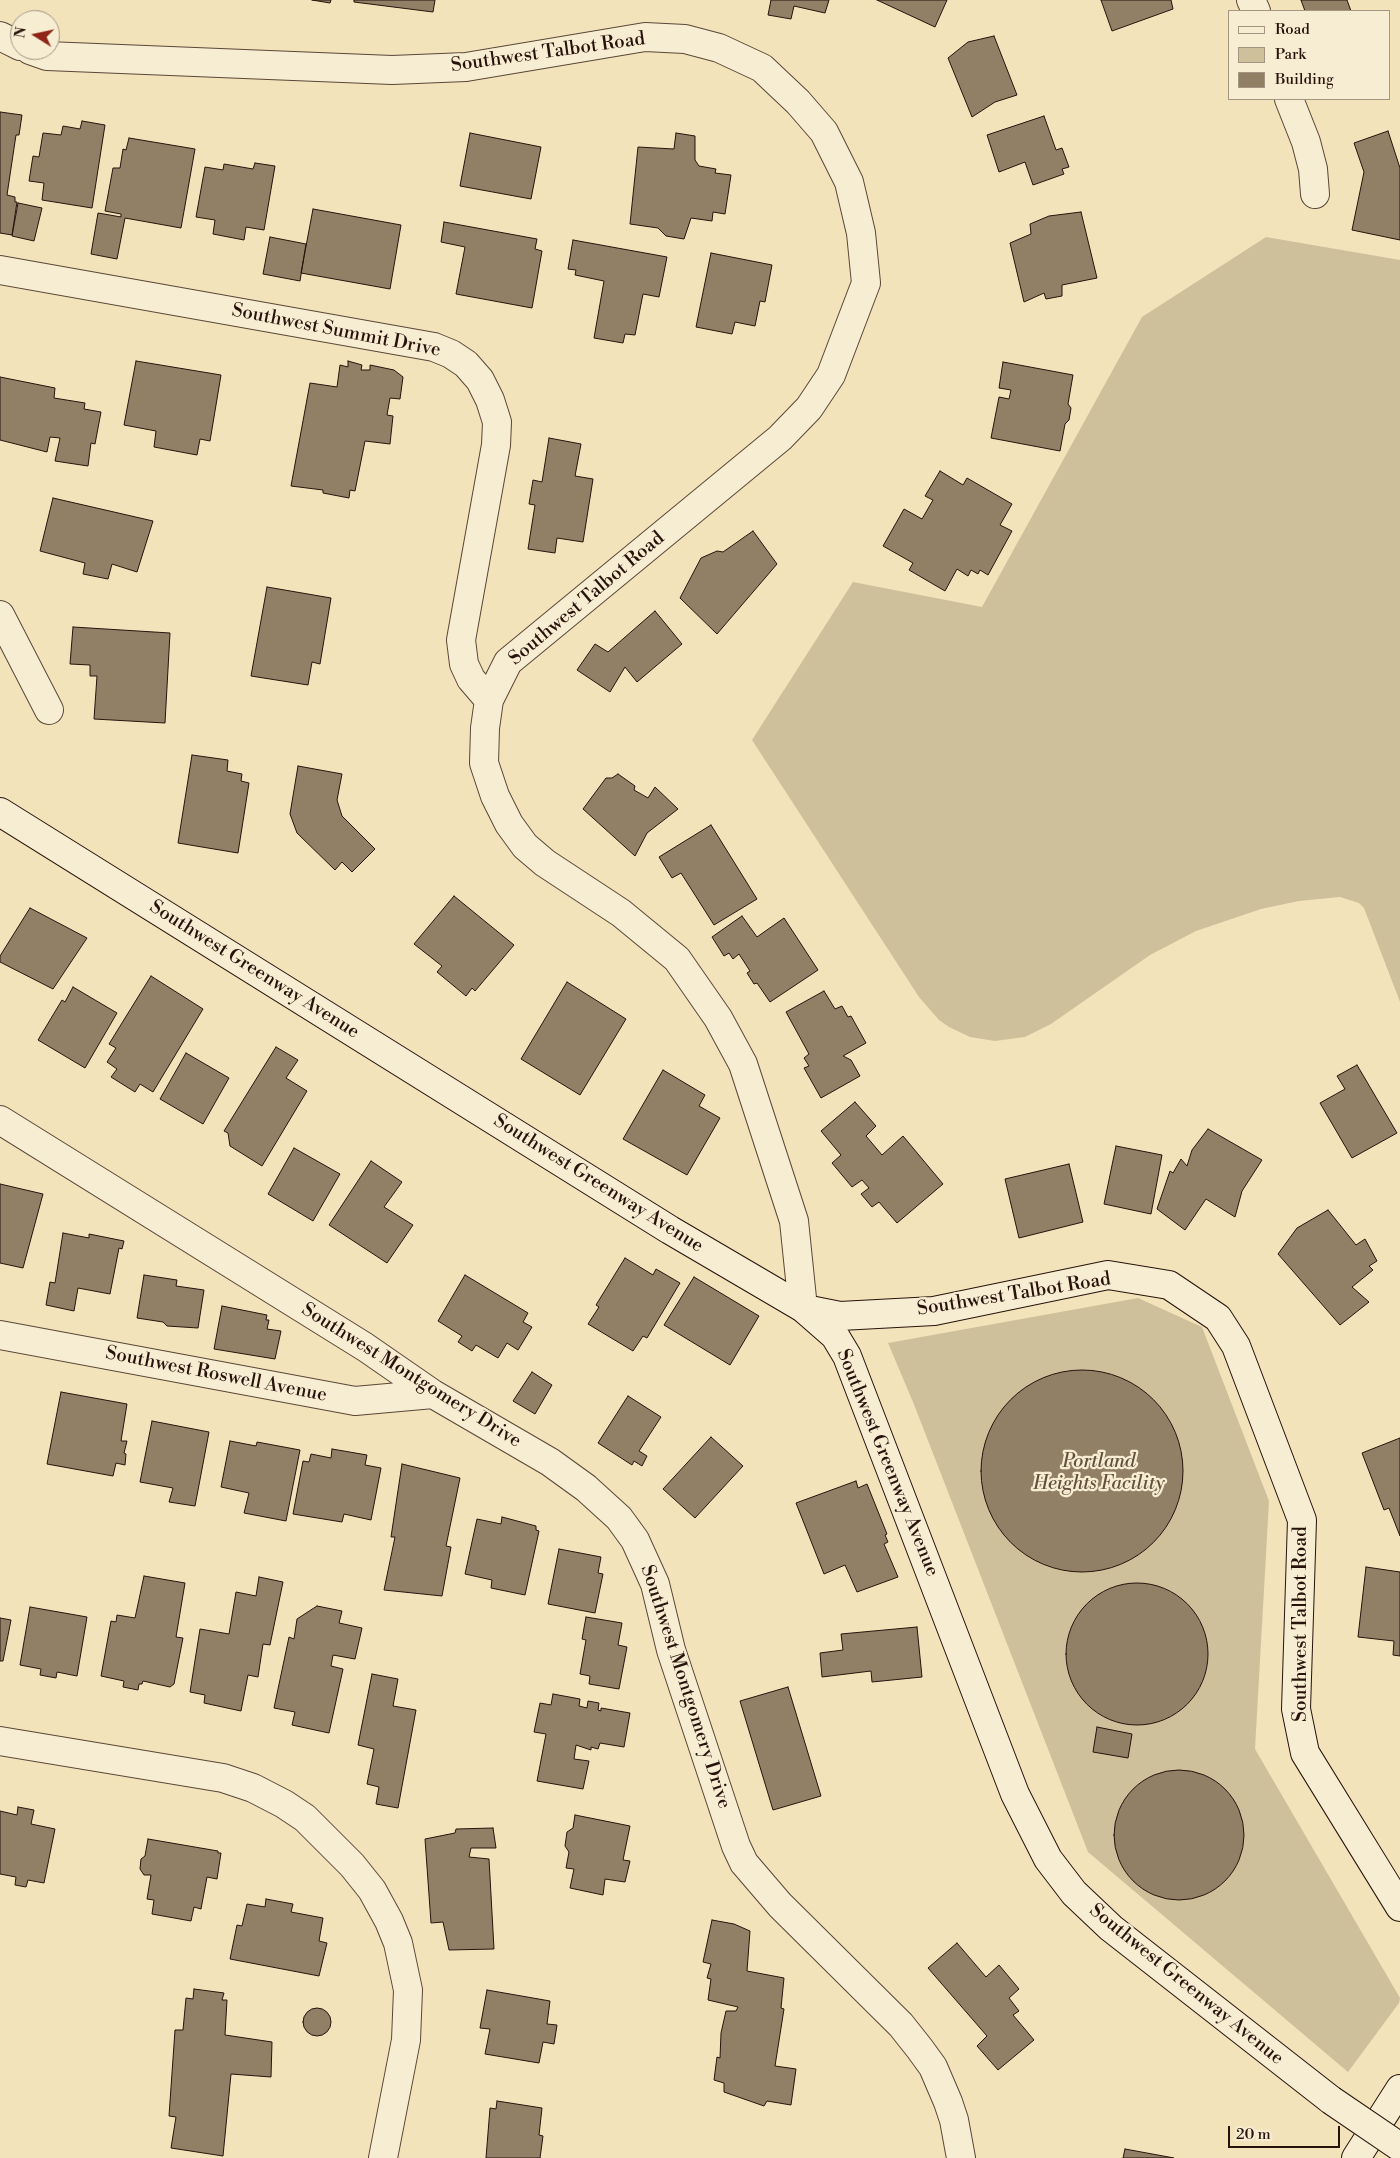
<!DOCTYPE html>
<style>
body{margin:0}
#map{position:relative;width:1400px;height:2158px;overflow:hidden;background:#f2e3ba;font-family:"Libre Bodoni",serif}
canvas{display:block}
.legend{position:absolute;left:1228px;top:10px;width:162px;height:90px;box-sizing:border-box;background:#f7edd2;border:1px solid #a49683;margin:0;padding:6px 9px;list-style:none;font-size:15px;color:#27130c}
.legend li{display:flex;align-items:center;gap:10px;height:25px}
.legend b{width:25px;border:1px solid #a49683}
.north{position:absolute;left:10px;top:10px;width:50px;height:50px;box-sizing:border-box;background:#f7edd2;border:1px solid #a49683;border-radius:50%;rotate:280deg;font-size:14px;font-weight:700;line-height:20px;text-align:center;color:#27130c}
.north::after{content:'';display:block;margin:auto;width:18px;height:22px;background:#8f2418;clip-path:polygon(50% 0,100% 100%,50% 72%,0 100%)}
.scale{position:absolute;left:1228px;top:2126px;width:112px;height:22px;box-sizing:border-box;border:2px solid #27130c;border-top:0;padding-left:6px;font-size:15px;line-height:18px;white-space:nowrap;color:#27130c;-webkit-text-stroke:4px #f7edd2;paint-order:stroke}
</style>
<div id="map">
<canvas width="1400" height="2158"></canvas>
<ul class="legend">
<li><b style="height:6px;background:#f7edd2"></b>Road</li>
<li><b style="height:14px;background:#cfc09c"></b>Park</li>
<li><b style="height:14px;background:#917f66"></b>Building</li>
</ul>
<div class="north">N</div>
<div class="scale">20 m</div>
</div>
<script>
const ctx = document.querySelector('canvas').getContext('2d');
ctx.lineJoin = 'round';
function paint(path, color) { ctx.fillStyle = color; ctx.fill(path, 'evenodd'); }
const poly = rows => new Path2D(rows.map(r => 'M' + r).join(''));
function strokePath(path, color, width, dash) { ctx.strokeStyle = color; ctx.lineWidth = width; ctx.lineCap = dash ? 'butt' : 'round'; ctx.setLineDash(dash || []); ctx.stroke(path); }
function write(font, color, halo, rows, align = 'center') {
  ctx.font = font + ' "Libre Bodoni",serif'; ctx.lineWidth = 4.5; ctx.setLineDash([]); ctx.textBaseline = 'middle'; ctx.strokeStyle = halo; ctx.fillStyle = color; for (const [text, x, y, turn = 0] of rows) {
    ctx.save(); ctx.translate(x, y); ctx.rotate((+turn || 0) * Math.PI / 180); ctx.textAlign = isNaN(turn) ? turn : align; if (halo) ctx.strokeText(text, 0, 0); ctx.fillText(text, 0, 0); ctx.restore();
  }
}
const green = poly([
 [1266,237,1400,260,1400,1002,1364,908,1359,903,1340,897,1299,901,1261,909,1196,931,1150,955,1051,1024,1025,1037,995,1041,970,1037,949,1027,939,1020,919,997,752,740,853,582,982,607,1142,317],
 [1138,1298,1202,1327,1269,1501,1255,1749,1400,1998,1399,2003,1348,2072,1088,1852,913,1402,888,1343]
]);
const building = poly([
 [312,0,331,0,330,3,312,0],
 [354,0,435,0,433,12,354,2,354,0],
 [771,0,829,0,825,13,794,6,791,19,768,15,771,0],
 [877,0,947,0,935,27,877,0],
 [1101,0,1171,0,1173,9,1112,31,1101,0],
 [1301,0,1347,0,1351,11,1305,11,1301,0],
 [994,36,1017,95,995,102,972,117,948,58,968,42,994,36],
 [0,112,22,115,19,135,16,135,7,195,15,197,15,202,17,202,12,235,0,233,0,112],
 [1044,116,1056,150,1062,148,1069,167,1062,169,1064,174,1033,185,1025,162,999,172,987,135,1044,116],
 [82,121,105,125,92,208,42,200,44,183,29,181,33,156,39,157,43,133,61,135,63,126,80,129,82,121],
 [1388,131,1400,168,1400,240,1352,230,1364,172,1354,143,1388,131],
 [470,133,541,147,531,199,460,186,470,133],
 [676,133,695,136,695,160,699,166,716,169,715,173,731,175,725,214,713,212,712,221,691,218,684,239,666,236,658,228,630,224,638,147,674,149,676,133],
 [129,138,195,149,181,228,125,218,117,259,91,254,98,213,121,217,121,214,105,211,113,168,120,168,123,149,126,150,129,138],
 [255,163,275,166,264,230,246,227,244,240,213,234,215,220,196,217,205,167,223,170,224,164,253,169,255,163],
 [18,203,42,208,34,241,12,236,18,203],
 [313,209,401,225,390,289,301,273,313,209],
 [1081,212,1097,278,1062,285,1062,296,1046,299,1044,293,1024,302,1010,243,1031,234,1030,224,1049,216,1081,212],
 [444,222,537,239,535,249,542,251,532,308,456,294,465,247,441,242,444,222],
 [270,237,306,244,300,281,263,274,270,237],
 [573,240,667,257,659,297,643,294,635,335,625,334,623,343,594,338,604,281,575,275,576,270,568,269,573,240],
 [711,253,772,265,765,302,760,301,755,326,735,322,732,334,696,327,711,253],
 [136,361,221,375,210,441,200,439,197,455,154,447,156,431,124,425,136,361],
 [348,361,362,365,361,370,370,370,370,365,394,370,403,377,400,399,390,398,387,415,393,416,390,444,365,441,355,491,350,490,349,498,323,493,323,490,291,486,310,383,337,387,340,365,348,367,348,361],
 [1003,362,1073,375,1068,404,1071,408,1069,420,1065,424,1060,451,991,438,999,397,1009,399,1011,390,999,388,1003,362],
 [0,377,55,388,54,398,85,403,84,409,101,412,95,444,91,443,88,466,55,461,60,438,50,437,47,452,0,440,0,377],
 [549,438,581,444,575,476,593,479,583,542,557,538,555,553,528,549,535,505,529,504,533,480,542,482,549,438],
 [940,471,963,485,967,478,1012,504,1000,525,1012,531,988,575,980,570,978,574,971,570,968,576,957,569,945,591,909,570,913,563,883,546,904,509,922,519,933,500,925,496,940,471],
 [53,498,153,521,137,572,112,564,108,579,83,574,85,563,40,551,53,498],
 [753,531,777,564,717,634,680,598,701,558,717,551,723,552,753,531],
 [267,587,331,598,320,664,312,662,308,685,251,676,267,587],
 [655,611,682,644,637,682,625,667,610,692,577,670,595,644,608,652,655,611],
 [73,627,170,633,165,723,94,719,97,676,90,676,90,665,70,664,73,627],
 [192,755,228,760,227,771,242,774,241,781,249,783,238,853,178,843,192,755],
 [298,766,342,774,337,800,342,816,375,849,352,872,342,862,335,870,297,833,290,814,298,766],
 [618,774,635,786,634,790,648,798,655,787,678,809,647,833,635,856,583,809,606,778,612,778,618,774],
 [711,825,757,899,714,925,681,873,672,878,659,857,711,825],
 [454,896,514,945,475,991,472,988,466,996,437,972,442,966,414,944,454,896],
 [30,908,87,938,53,989,0,962,0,956,30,908],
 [742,916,757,937,784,918,818,970,770,1002,757,983,754,984,747,973,750,971,739,954,733,959,729,953,724,956,712,937,742,916],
 [151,976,203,1009,153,1092,140,1084,135,1092,111,1077,117,1069,107,1062,116,1048,109,1044,151,976],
 [567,982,626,1019,580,1095,521,1059,567,982],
 [73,987,117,1013,85,1068,38,1040,62,1000,65,1002,73,987],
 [824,991,835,1009,842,1006,848,1017,851,1016,866,1043,843,1056,851,1060,860,1076,821,1098,804,1068,809,1066,804,1058,809,1054,786,1012,824,991],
 [276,1047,298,1060,286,1078,307,1091,262,1166,230,1146,228,1133,224,1131,276,1047],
 [186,1053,229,1078,203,1124,160,1099,186,1053],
 [1357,1065,1397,1133,1352,1158,1320,1103,1345,1089,1337,1076,1357,1065],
 [663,1070,705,1095,699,1106,720,1118,687,1175,623,1139,663,1070],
 [855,1102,876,1126,866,1136,882,1155,903,1136,943,1184,897,1223,879,1202,872,1207,861,1194,869,1188,862,1180,852,1187,832,1163,841,1155,821,1131,855,1102],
 [1208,1129,1262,1160,1242,1191,1235,1217,1206,1199,1185,1230,1157,1209,1170,1171,1173,1173,1181,1159,1187,1166,1192,1150,1208,1129],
 [1116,1146,1162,1155,1151,1214,1104,1204,1116,1146],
 [294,1148,340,1174,313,1221,268,1194,294,1148],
 [371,1161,402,1182,384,1207,413,1225,387,1263,329,1225,371,1161],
 [1069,1164,1083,1222,1019,1238,1005,1179,1069,1164],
 [0,1184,43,1194,23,1268,0,1263,0,1184],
 [1328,1210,1356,1245,1365,1239,1377,1261,1369,1266,1373,1270,1352,1287,1369,1302,1340,1325,1278,1254,1297,1228,1328,1210],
 [63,1233,89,1238,89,1234,124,1241,122,1249,119,1248,110,1294,78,1288,74,1311,46,1305,50,1282,55,1283,63,1233],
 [625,1258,653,1275,656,1269,680,1283,647,1338,643,1336,633,1351,588,1324,599,1307,596,1305,625,1258],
 [144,1275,177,1280,176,1286,204,1290,198,1328,167,1326,163,1322,137,1318,144,1275],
 [465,1275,528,1313,523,1322,532,1327,518,1350,507,1343,498,1358,476,1345,472,1351,458,1342,462,1336,438,1321,465,1275],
 [694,1277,759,1316,730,1365,664,1325,694,1277],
 [222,1306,267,1315,266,1320,269,1320,267,1329,281,1331,275,1359,214,1349,222,1306],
 '981 1471a101 101 0 1 1 202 0a101 101 0 1 1-202 0Z',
 [532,1372,552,1385,535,1414,513,1401,532,1372],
 [61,1392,127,1404,121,1441,127,1441,124,1453,126,1454,125,1465,116,1463,113,1476,47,1464,61,1392],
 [628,1396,661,1417,639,1451,647,1456,642,1466,634,1461,632,1465,598,1443,628,1396],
 [152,1421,209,1432,195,1506,169,1502,173,1488,140,1482,152,1421],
 [711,1437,743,1466,695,1518,663,1489,711,1437],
 [1400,1438,1400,1536,1389,1508,1384,1510,1362,1453,1400,1438],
 [230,1441,256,1446,257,1442,300,1450,286,1521,244,1513,249,1493,221,1487,230,1441],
 [332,1449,367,1455,365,1465,381,1468,371,1520,344,1514,342,1522,293,1514,303,1461,309,1462,311,1454,331,1458,332,1449],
 [402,1464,460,1478,446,1546,451,1547,442,1596,384,1590,395,1537,391,1537,402,1464],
 [856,1481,858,1488,867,1484,887,1534,885,1535,888,1542,884,1544,898,1577,857,1592,845,1565,824,1574,796,1503,856,1481],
 [502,1517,536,1526,536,1530,539,1531,525,1595,491,1588,492,1580,465,1574,477,1519,501,1524,502,1517],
 [559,1549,601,1557,598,1573,603,1574,595,1613,548,1604,559,1549],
 [1366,1567,1400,1572,1400,1656,1393,1655,1394,1641,1358,1637,1366,1567],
 [144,1576,185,1583,176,1637,183,1638,174,1684,170,1687,143,1681,142,1684,139,1684,138,1690,123,1687,124,1681,101,1676,111,1621,116,1622,117,1615,135,1618,144,1576],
 [259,1577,283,1582,270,1645,263,1644,258,1677,248,1675,241,1711,204,1703,205,1695,190,1692,200,1629,229,1634,236,1592,256,1596,259,1577],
 '1066 1654a71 71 0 1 1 142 0a71 71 0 1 1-142 0Z',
 [317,1606,342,1611,339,1623,362,1628,355,1659,333,1655,331,1666,343,1669,329,1733,292,1725,295,1712,274,1708,289,1637,294,1639,297,1619,317,1606],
 [30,1607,87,1617,77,1676,57,1672,56,1678,40,1675,41,1669,20,1665,30,1607],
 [586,1617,622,1623,618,1645,627,1647,619,1689,589,1684,590,1676,580,1674,586,1640,582,1639,586,1617],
 [0,1618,11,1620,3,1661,0,1661,0,1618],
 [917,1627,922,1677,872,1682,871,1671,822,1677,820,1653,843,1650,841,1634,917,1627],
 [372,1674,398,1679,393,1706,416,1710,398,1808,376,1804,379,1787,367,1784,374,1749,358,1745,372,1674],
 [788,1687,821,1796,773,1810,740,1701,788,1687],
 [553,1694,580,1699,579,1706,587,1708,588,1701,599,1703,598,1710,601,1711,601,1708,630,1713,624,1747,600,1743,598,1749,591,1747,591,1750,576,1745,574,1759,589,1761,583,1789,537,1781,546,1734,534,1732,540,1703,551,1705,553,1694],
 [1097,1727,1132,1734,1128,1758,1093,1752,1097,1727],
 '1114 1835a65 65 0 1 1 130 0a65 65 0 1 1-130 0Z',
 [18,1807,34,1810,31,1824,55,1829,44,1883,28,1880,26,1887,15,1885,16,1877,0,1874,0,1811,17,1815,18,1807],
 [575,1815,630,1826,623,1860,630,1861,625,1882,605,1879,603,1895,570,1888,574,1869,566,1868,569,1852,565,1846,567,1832,573,1828,575,1815],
 [493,1828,496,1848,471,1848,469,1857,489,1859,494,1949,449,1950,443,1922,431,1923,425,1839,455,1833,456,1829,493,1828],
 [148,1839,218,1851,218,1853,221,1853,217,1879,207,1877,201,1909,194,1907,191,1921,152,1914,154,1900,147,1899,151,1875,144,1875,140,1869,141,1859,145,1856,148,1839],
 [266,1899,293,1904,291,1912,323,1918,319,1941,327,1943,319,1976,230,1959,237,1925,242,1926,247,1904,265,1907,266,1899],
 [712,1920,734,1924,750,1931,747,1971,784,1978,781,2008,784,2009,775,2066,796,2069,791,2105,767,2101,764,2106,724,2092,724,2083,714,2080,717,2057,720,2058,721,2033,726,2011,736,2011,738,2007,708,2000,711,1979,707,1978,711,1964,703,1962,712,1920],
 [957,1943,986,1977,999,1965,1019,1989,1009,1998,1019,2011,1013,2015,1034,2040,998,2070,977,2046,987,2036,928,1968,957,1943],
 [194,1989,224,1993,222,2000,227,2000,225,2035,272,2042,271,2077,231,2074,223,2156,171,2148,176,2117,169,2116,175,2030,183,2030,186,1998,193,1999,194,1989],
 [487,1990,550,2001,547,2024,557,2025,554,2044,543,2042,539,2063,485,2054,490,2029,480,2028,487,1990],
 '303 2022a14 14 0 1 1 28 0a14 14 0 1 1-28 0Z',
 [497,2101,542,2108,539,2135,543,2136,540,2158,486,2158,490,2108,496,2109,497,2101],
 [1125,2149,1174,2158,1123,2158,1125,2149]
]);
const street = poly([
 [1251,0,1256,11],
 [0,36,20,46],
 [30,50,47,56,392,70,466,67,645,37,685,39,719,48,762,68,798,102,824,132,849,182,861,233,866,283,831,375,809,408,780,438,508,662,489,700,485,728,484,763,495,796,509,824,525,846,545,863,621,913,677,959,718,1018,743,1064,794,1221,803,1308],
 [1289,99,1306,142,1313,169,1315,194],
 [0,270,434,347,451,354,466,364,480,380,490,400,497,422,496,445,461,640,464,664,471,679,489,700],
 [0,615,49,710],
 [0,1120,365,1347,433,1394,550,1462,586,1488,619,1518,635,1540,655,1584,671,1650,736,1846,744,1863,780,1905,901,2025,920,2049,933,2067,948,2102,954,2120,961,2158],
 [0,1335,355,1401,433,1394],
 [0,1741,223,1778,253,1788,284,1804,305,1818,352,1865,372,1890,389,1921,398,1943,408,1990,406,2040,383,2158]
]);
const secondary = poly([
 [0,812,670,1230,803,1308,835,1336,847,1356,1015,1794,1048,1859,1074,1893,1111,1928,1331,2100],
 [805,1309,840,1316,934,1311,1108,1275,1169,1285,1218,1318,1236,1346,1302,1520,1296,1709,1305,1753,1400,1907],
 [1356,2158,1400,2089]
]);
const secondaryBridge = poly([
 [1331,2100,1400,2147]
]);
const streetNames = [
 ["Southwest Talbot Road",548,53,-8],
 ["Southwest Summit Drive",336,331,11],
 ["Southwest Talbot Road",587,599,-40],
 ["Southwest Greenway Avenue",254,970,32],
 ["Southwest Greenway Avenue",598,1184,32],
 ["Southwest Talbot Road",1014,1295,-9],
 ["Southwest Roswell Avenue",216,1375,11],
 ["Southwest Montgomery Drive",411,1376,32],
 ["Southwest Greenway Avenue",887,1463,68],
 ["Southwest Talbot Road",1301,1624,-90],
 ["Southwest Montgomery Drive",685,1687,72],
 ["Southwest Greenway Avenue",1186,1985,39]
];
const parkNames = [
 ["Portland",1099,1462],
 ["Heights Facility",1099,1484]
];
paint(green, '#cfc09c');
paint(building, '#917f66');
strokePath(building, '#27130c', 1);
strokePath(street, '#5a4738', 30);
strokePath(secondary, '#27130c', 30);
strokePath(street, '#f7edd2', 28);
strokePath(secondary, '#f7edd2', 28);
strokePath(secondaryBridge, '#27130c', 30, []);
strokePath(secondaryBridge, '#f7edd2', 28);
write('19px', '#27130c', '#f7edd2', streetNames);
write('italic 19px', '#62503e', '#f7edd2', parkNames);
</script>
